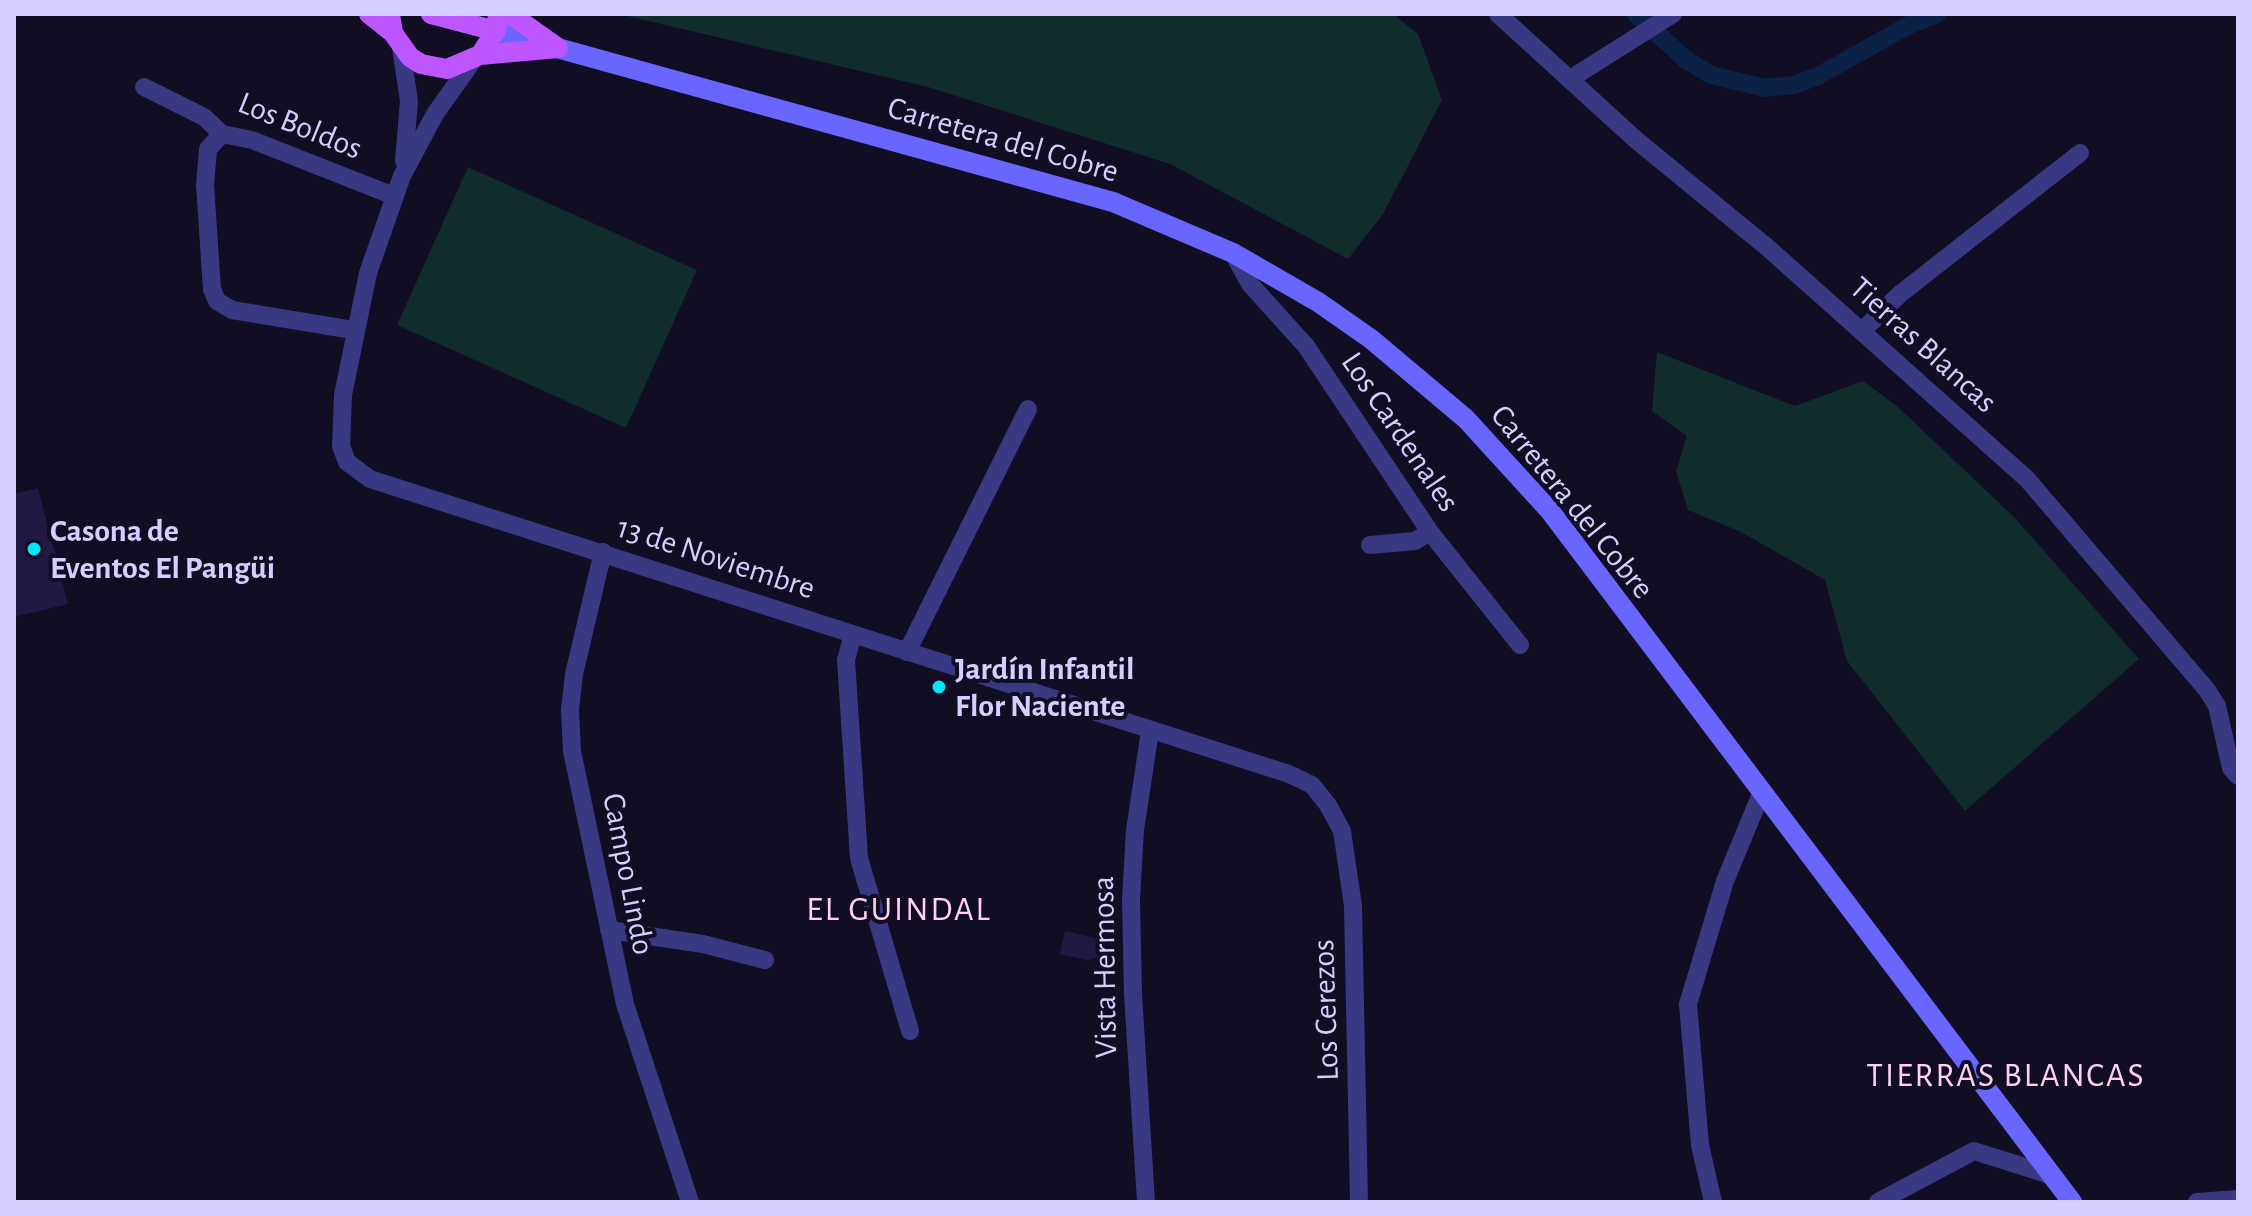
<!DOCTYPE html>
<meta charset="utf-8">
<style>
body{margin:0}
#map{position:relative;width:2252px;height:1216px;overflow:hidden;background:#110d23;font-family:"Alegreya Sans",sans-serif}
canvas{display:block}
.frame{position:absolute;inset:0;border:16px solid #d4cfff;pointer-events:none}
</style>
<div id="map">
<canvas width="2252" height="1216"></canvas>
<div class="frame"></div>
</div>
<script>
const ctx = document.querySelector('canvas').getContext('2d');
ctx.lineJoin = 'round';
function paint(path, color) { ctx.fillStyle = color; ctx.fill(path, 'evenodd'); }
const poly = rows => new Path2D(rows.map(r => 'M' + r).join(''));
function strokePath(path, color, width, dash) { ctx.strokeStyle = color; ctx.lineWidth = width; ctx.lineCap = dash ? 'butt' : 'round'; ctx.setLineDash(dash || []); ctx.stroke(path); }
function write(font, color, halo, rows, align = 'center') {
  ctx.font = font + ' "Alegreya Sans",sans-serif'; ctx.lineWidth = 8; ctx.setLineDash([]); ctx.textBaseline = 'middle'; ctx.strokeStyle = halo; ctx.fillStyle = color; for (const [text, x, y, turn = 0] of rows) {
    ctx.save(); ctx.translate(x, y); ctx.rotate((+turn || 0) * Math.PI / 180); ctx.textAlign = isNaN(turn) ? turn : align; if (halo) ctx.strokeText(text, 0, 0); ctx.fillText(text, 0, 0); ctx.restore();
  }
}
const green = poly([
 [619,14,1393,14,1418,34,1442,100,1383,214,1348,259,1170,164,928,87],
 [468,167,697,270,626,428,397,325],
 [1657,352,1795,406,1863,381,1898,407,2016,519,2139,659,1965,811,1847,661,1825,580,1741,532,1688,510,1676,471,1687,436,1652,411]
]);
const canal = poly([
 [1636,14,1685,59,1711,75,1765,88,1794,85,1818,76,1909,25,1937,14]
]);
const building = poly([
 [38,488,68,604,14,617,14,494],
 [1065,931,1107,941,1103,960,1092,958,1091,961,1060,954]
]);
const street = poly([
 [1498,14,1635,139,1768,248,2027,479,2207,690,2217,706,2231,768,2238,776],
 [401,48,409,101,404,161],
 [472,62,435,114,402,176,368,273,343,395,341,446,347,462,370,479,1289,774,1312,785,1328,805,1342,831,1353,906,1359,1202],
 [1570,79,1673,14],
 [144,87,204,117,222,134,252,140,394,196],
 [222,134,208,149,205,185,212,289,217,301,232,310,353,330],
 [1233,253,1250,284,1306,346,1430,532,1520,645],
 [1862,331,1900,294,2080,153],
 [1370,545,1415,541,1430,532],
 [603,552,574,674,570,710,572,751,625,1004,690,1202],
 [853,634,846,660,859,858,910,1031],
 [907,652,1028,409],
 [609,930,703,944,765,960],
 [1146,1202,1133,994,1131,899,1135,830,1150,731],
 [1713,1202,1700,1145,1688,1004,1725,881,1761,794],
 [1878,1202,1974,1151,2050,1175],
 [2197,1202,2238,1199]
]);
const secondary = poly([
 [496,31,1113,202,1233,253,1318,302,1371,339,1466,419,1550,511,2072,1202]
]);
const primary = poly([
 [369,14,393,33],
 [390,14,393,33,410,57,421,64,447,69,480,55,496,31,498,14],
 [431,14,496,31],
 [510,14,558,48],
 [480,55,558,48]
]);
const markers = [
 [34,549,8,"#00e6fa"],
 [939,687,8,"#00e6fa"]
];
const streetNames = [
 ["Los Boldos",300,126,22],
 ["Carretera del Cobre",1003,140,16],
 ["Tierras Blancas",1923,345,42],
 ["Los Cardenales",1400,432,56],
 ["Carretera del Cobre",1572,502,51],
 ["13 de Noviembre",716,558,18],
 ["Campo Lindo",628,874,79],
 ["Vista Hermosa",1105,967,-91],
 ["Los Cerezos",1326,1010,-92]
];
const poiNames = [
 ["Casona de",50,531],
 ["Eventos El Pangüi",50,568],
 ["Jardín Infantil",955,669],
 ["Flor Naciente",955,706]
];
const neighbourhoodNames = [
 ["EL GUINDAL",899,910],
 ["TIERRAS BLANCAS",2006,1076]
];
paint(green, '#102d2c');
strokePath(canal, '#0b2145', 18);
paint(building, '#211944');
strokePath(street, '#393883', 18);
strokePath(secondary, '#6866ff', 20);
strokePath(primary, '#bd56ff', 20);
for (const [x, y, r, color] of markers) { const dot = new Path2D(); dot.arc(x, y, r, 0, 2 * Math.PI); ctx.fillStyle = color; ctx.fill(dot); strokePath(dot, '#110d23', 3); }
write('32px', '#d4cfff', '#110d23', streetNames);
write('bold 32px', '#d4cfff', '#110d23', poiNames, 'left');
ctx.letterSpacing = '2px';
write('34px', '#ffd1ef', '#110d23', neighbourhoodNames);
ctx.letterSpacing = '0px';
</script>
